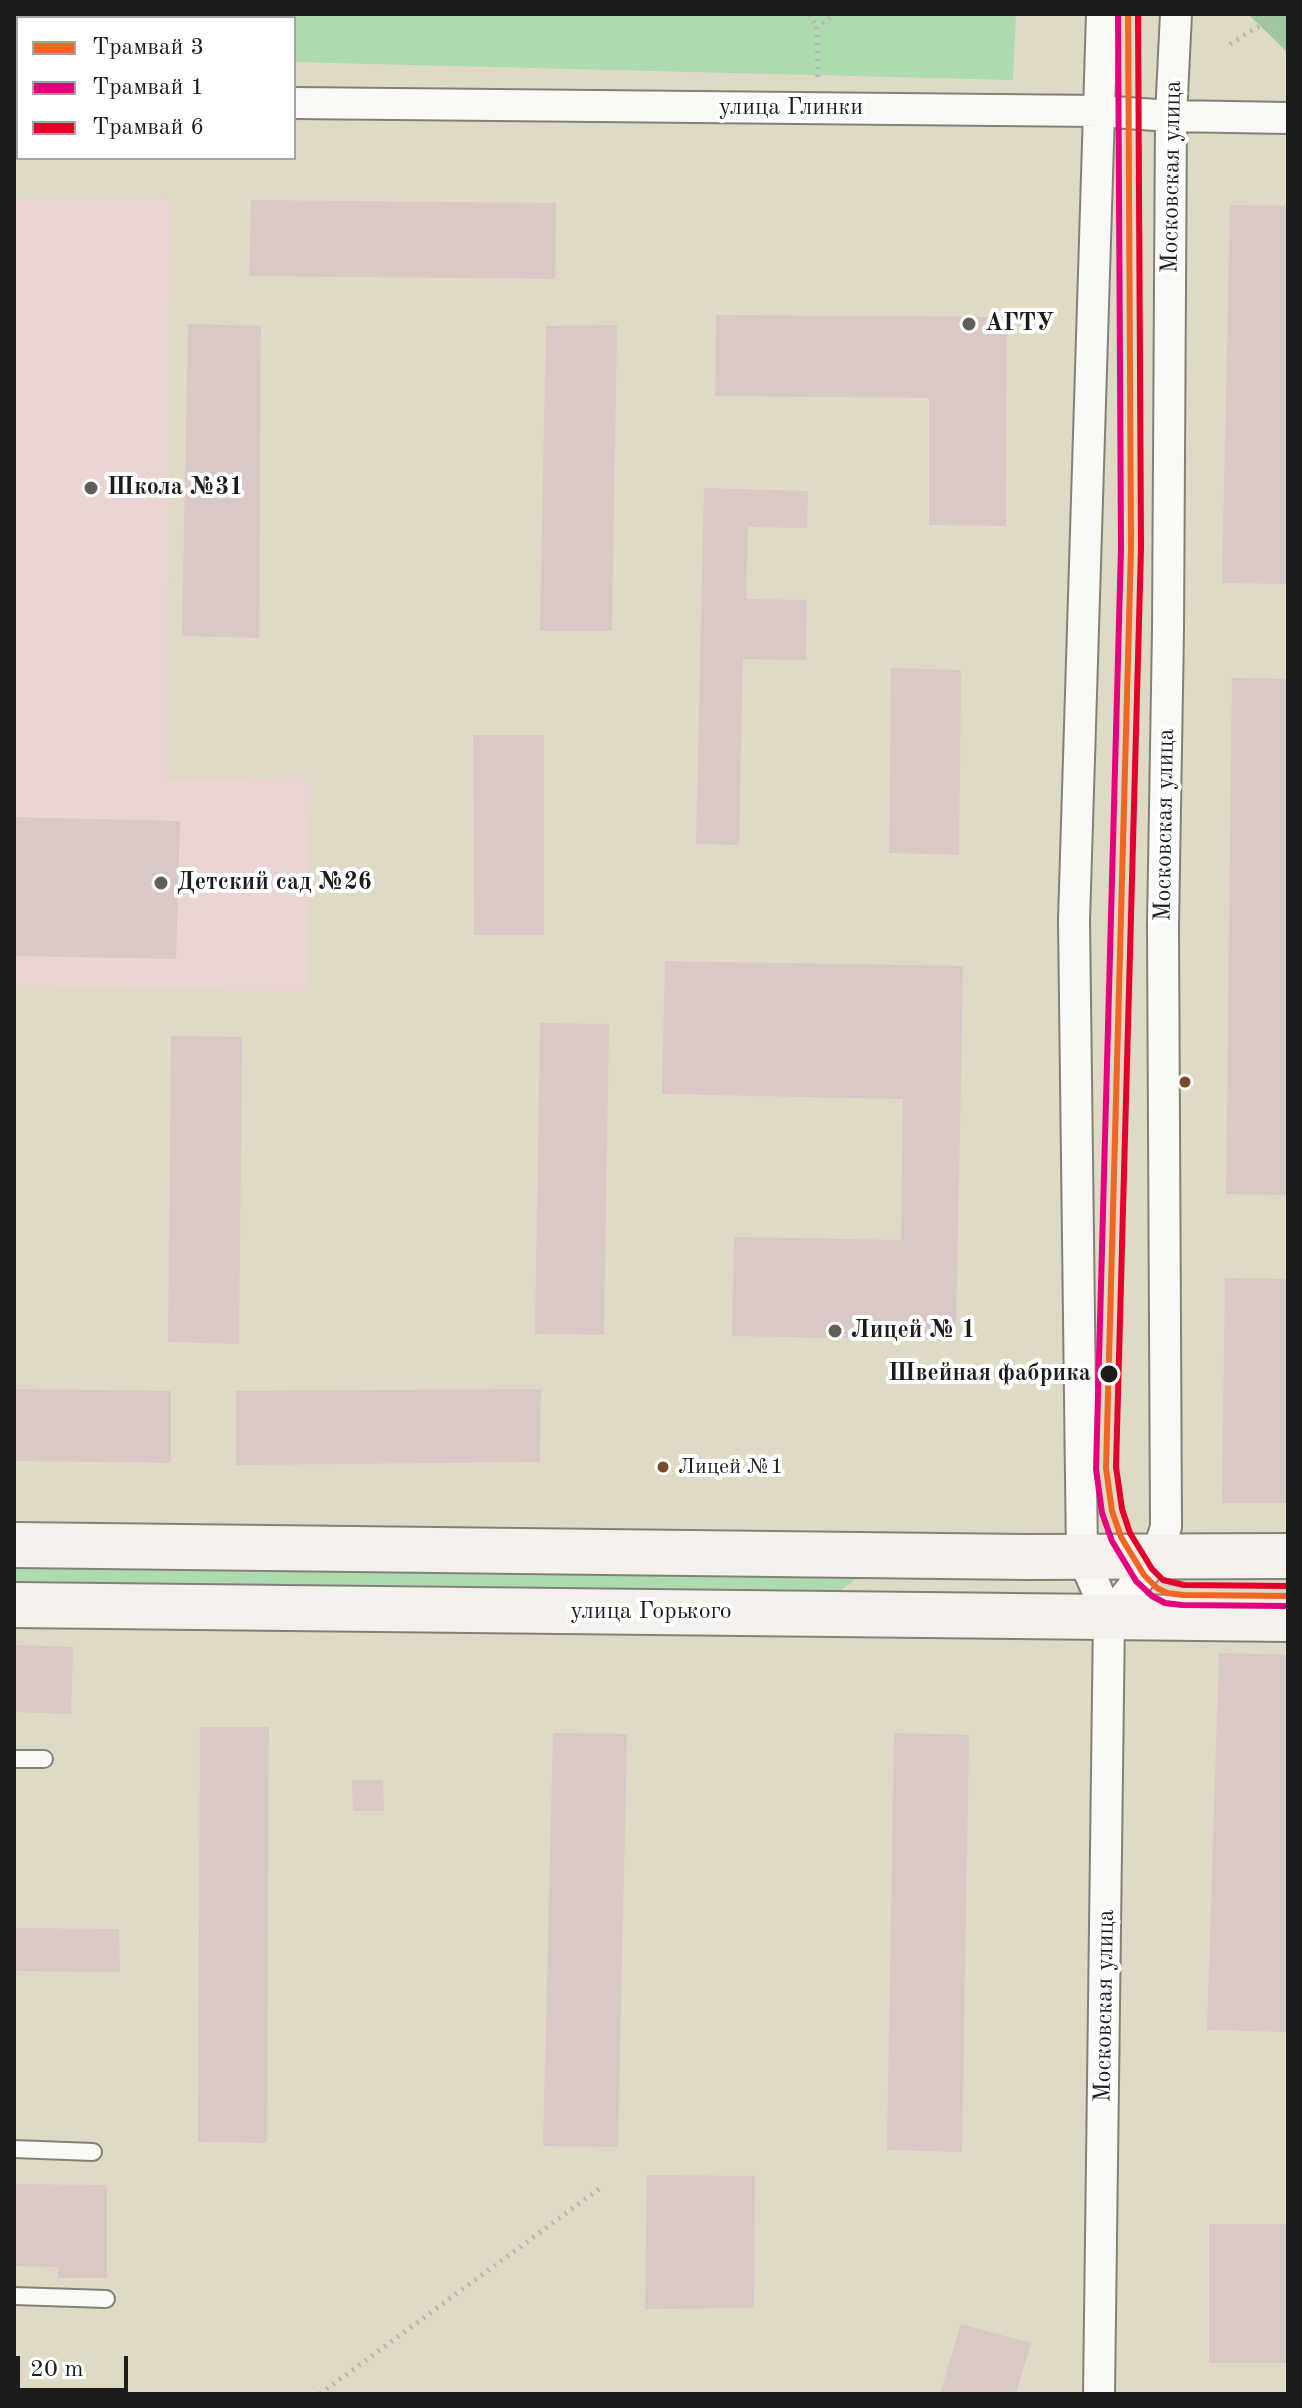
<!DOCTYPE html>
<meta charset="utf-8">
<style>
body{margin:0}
#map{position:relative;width:1302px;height:2408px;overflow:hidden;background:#dedac6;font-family:"Old Standard TT",serif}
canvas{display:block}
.frame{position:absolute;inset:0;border:16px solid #1c1c1c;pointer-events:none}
.legend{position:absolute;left:16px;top:16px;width:280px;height:144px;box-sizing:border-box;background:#fff;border:2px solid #a4a4a4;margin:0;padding:10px 14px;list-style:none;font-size:24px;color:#1c1c1c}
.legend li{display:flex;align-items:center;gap:16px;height:40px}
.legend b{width:40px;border:2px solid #a4a4a4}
.scale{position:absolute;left:16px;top:2356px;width:112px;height:36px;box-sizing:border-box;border:4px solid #1c1c1c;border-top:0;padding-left:10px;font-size:24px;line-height:28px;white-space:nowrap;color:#1c1c1c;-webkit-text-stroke:6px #fff;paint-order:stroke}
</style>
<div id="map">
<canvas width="1302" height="2408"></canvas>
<div class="frame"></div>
<ul class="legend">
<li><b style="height:10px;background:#f26522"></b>Трамвай 3</li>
<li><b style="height:10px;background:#e5007d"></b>Трамвай 1</li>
<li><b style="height:10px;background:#e4002b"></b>Трамвай 6</li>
</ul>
<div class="scale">20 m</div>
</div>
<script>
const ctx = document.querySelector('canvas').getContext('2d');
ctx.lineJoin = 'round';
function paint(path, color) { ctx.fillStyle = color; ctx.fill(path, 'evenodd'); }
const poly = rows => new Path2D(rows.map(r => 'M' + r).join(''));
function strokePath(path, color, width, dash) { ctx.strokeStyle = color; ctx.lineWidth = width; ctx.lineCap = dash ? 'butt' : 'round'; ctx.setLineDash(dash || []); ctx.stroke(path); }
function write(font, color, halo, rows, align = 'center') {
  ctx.font = font + ' "Old Standard TT",serif'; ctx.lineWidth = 8; ctx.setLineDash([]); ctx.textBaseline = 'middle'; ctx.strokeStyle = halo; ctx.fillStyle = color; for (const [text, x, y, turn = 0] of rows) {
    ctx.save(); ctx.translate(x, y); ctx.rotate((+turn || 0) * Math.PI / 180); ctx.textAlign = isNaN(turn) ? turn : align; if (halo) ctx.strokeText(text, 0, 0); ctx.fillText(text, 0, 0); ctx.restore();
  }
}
const built = poly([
 [14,199,170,200,167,780,311,777,306,991,14,986]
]);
const green = poly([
 [14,14,1016,14,1013,80,294,62,294,18,18,18,18,55,14,55],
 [14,1563,868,1570,835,1595,14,1585]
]);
const forest = poly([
 [1248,14,1288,14,1288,53]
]);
const building = poly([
 [251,200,556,203,555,279,249,276],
 [1230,205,1288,206,1288,584,1222,583],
 [716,315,1007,317,1006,526,929,525,929,398,715,396],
 [188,324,261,326,259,638,182,636],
 [617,325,612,631,540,631,546,326],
 [704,488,808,491,807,528,748,527,746,599,807,600,806,660,743,659,739,845,696,844],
 [891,668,961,670,959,855,889,853],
 [1232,678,1288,679,1288,1195,1226,1194],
 [473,735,544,735,544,935,474,935],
 [14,817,180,821,176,959,14,956],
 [665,961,963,966,956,1340,732,1336,734,1237,901,1240,903,1099,662,1094],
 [540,1023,609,1024,604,1335,535,1334],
 [171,1036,242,1037,239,1344,168,1342],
 [1225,1278,1288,1279,1288,1503,1222,1503],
 [14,1389,171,1391,171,1463,14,1461],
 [541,1389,540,1462,236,1465,236,1391],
 [14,1645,73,1647,71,1714,14,1712],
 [1219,1653,1288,1655,1288,2032,1207,2030],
 [200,1727,269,1727,267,2143,198,2142],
 [553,1733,627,1734,618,2147,543,2146],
 [894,1733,969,1735,962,2152,887,2150],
 [352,1780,383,1780,384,1811,353,1811],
 [14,1928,119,1929,120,1972,14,1971],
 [647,2175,755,2176,754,2308,645,2309],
 [14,2184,107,2185,107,2278,58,2278,58,2267,14,2266],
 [1209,2224,1288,2224,1288,2363,1209,2363],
 [961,2324,1031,2343,1016,2394,940,2394]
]);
const path = poly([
 [810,14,817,28],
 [1230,44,1279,14],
 [818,77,817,28,834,14],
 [320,2394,603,2186]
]);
const service = poly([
 [14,1759,44,1759],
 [14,2149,93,2152],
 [14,2296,106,2299]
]);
const minor = poly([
 [14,100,18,100],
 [294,103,1098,111,1171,116,1288,118],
 [1109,1617,1157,1556,1166,1527,1163,926,1168,630,1171,116,1176,14],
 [1099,2394,1109,1617,1082,1556,1074,920,1102,14]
]);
const secondary = poly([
 [14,1545,1027,1557,1288,1556],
 [14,1605,1288,1619]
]);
const tram1 = poly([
 [1128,14,1131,548,1106,1468,1112,1511,1121,1537,1144,1575,1157,1588,1167,1593,1183,1595,1288,1596]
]);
const tram2 = poly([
 [1118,14,1121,548,1096,1469,1102,1513,1112,1541,1136,1581,1152,1596,1165,1603,1182,1605,1288,1606]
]);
const tram3 = poly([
 [1138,14,1141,548,1116,1467,1122,1509,1130,1533,1152,1569,1163,1580,1184,1585,1288,1586]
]);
const markers = [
 [969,324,8,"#605e58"],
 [91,488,8,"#605e58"],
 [161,883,8,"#605e58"],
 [1185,1082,7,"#7a4b2a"],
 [835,1331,8,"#605e58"],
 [1109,1374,10,"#1c1c1c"],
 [663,1467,7,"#7a4b2a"]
];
const busNames = [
 ["Лицей №1",678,1467]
];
const streetNames = [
 ["улица Глинки",791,108],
 ["Московская улица",1172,177,-89],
 ["Московская улица",1165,825,-89],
 ["улица Горького",651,1612],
 ["Московская улица",1105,2006,-89]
];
const poiNames = [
 ["АГТУ",985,324],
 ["Школа №31",107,488],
 ["Детский сад №26",177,883],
 ["Лицей № 1",851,1331]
];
const stopNames = [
 ["Швейная фабрика",1091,1374]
];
paint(built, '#ead4d4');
paint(green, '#aedaaf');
paint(forest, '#9fc8a2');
paint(building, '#d9c8c6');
strokePath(service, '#838177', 20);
strokePath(minor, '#838177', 34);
strokePath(secondary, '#838177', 48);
strokePath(path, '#b7b6b2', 5, [2, 6]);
strokePath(service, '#faf9f6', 16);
strokePath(minor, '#faf9f6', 30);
strokePath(secondary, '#f4f1ec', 44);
strokePath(tram1, '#f26522', 6);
strokePath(tram2, '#e5007d', 6);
strokePath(tram3, '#e4002b', 6);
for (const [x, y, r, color] of markers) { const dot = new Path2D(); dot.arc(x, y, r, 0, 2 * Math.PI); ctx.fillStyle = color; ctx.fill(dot); strokePath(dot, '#fff', 3); }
write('22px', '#1c1c1c', '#fff', busNames, 'left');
write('24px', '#1c1c1c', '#fff', streetNames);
write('bold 24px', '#1c1c1c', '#fff', poiNames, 'left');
write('bold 24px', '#1c1c1c', '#fff', stopNames, 'right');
</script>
